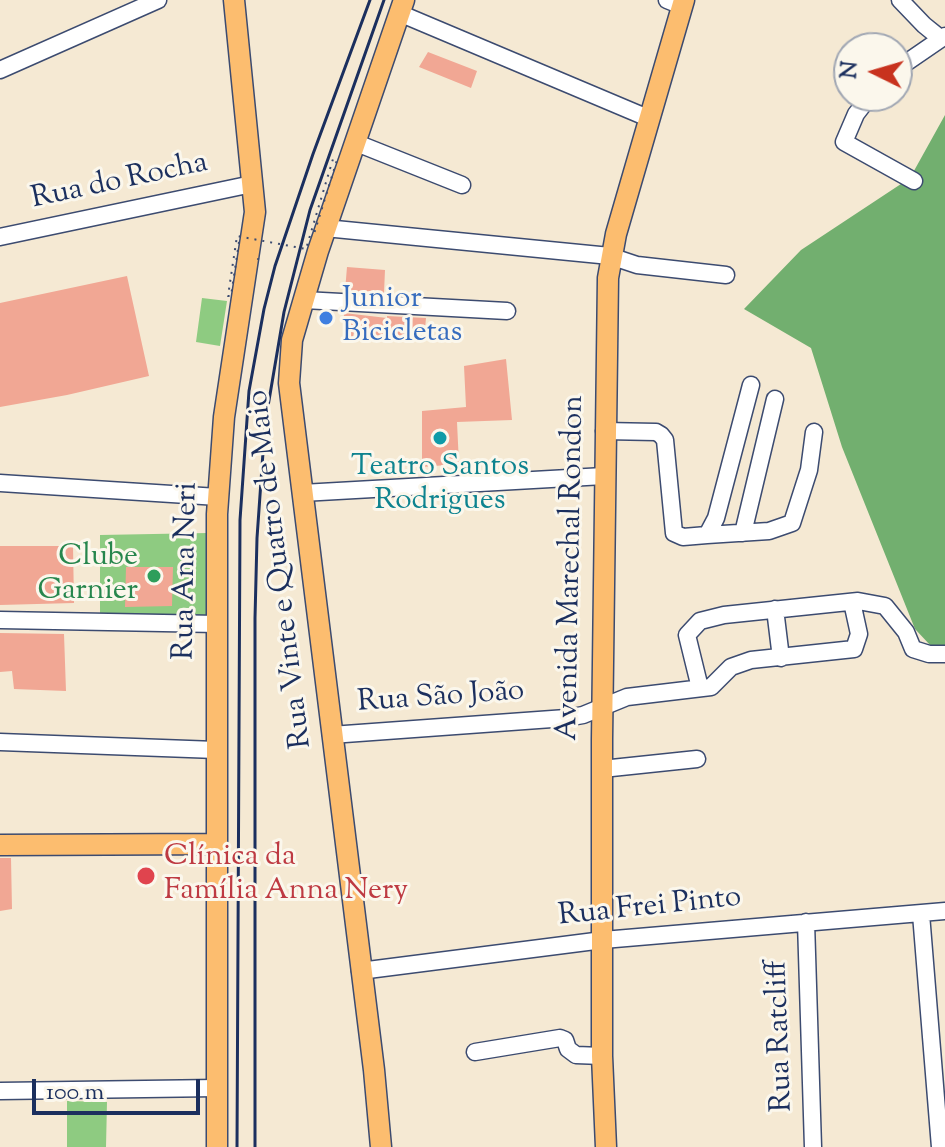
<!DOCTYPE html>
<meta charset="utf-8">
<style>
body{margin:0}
#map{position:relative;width:945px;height:1147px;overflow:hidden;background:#f5e9d3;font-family:"Sorts Mill Goudy",serif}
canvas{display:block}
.north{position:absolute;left:833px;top:32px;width:80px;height:80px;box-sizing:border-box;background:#fbf7ec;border:2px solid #a1a7b3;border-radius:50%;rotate:275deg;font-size:22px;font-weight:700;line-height:32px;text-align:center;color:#1b2f5e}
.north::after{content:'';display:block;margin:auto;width:28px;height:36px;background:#c8321e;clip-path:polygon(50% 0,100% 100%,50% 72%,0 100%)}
.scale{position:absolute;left:32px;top:1079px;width:168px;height:36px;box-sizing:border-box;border:4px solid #1b2f5e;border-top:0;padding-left:10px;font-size:24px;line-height:28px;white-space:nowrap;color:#1b2f5e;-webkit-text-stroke:6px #fbf7ec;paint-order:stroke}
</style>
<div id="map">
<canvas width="945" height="1147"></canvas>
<div class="north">N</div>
<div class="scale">100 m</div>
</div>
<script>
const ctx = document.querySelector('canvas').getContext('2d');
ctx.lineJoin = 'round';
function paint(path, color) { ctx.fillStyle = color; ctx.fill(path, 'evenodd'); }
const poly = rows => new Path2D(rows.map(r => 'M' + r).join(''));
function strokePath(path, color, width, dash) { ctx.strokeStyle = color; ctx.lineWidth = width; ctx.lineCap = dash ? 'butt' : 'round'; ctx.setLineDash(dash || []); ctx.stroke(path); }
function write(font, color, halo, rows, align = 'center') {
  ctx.font = font + ' "Sorts Mill Goudy",serif'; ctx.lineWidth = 6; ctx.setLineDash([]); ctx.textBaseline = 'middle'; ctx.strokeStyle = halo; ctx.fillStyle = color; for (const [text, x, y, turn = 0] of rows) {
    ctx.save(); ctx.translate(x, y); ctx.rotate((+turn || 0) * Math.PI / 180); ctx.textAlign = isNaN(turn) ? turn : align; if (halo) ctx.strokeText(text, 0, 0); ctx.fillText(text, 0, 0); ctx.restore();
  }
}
const green = poly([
 [202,298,227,301,220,346,196,342],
 [207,533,208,617,100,616,100,535],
 [67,1101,107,1102,106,1147,67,1147]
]);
const forest = poly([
 [945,115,945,661,915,629,842,447,811,348,744,309,801,250,910,178]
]);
const building = poly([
 [428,52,477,71,471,88,419,67],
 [347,267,385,270,384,293,345,291],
 [127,276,149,376,67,395,0,407,0,303],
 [344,313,387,318,387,316,426,318,424,339,381,334,381,339,372,338,372,333,354,332,353,337,343,336],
 [506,359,512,420,457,422,459,464,422,467,422,411,466,407,464,366],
 [0,546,73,546,74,603,0,605],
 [126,567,173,567,172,606,125,607],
 [0,633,64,634,66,691,14,689,12,671,0,672],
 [0,858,11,858,12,909,0,911]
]);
const minor = poly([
 [667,0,682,6],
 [900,0,924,25,940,38],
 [399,13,648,118],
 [897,69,945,36],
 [0,70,158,0],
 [870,96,856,114,844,142,914,181],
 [354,142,462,185],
 [325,228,610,256,637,265,726,275],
 [0,237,252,184],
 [304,300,507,311],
 [604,431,656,432,661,435,665,440,674,533,683,537,707,535,716,518,751,385],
 [0,483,218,497],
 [302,493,604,476],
 [743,533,775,399],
 [707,535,769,531,792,523,809,470,814,432],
 [775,609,781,658],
 [0,620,217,624],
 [700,688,687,635,700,621,724,615,858,601,885,606,906,632,913,649,929,654,945,654],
 [331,735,566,718,583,715,627,697,711,687,731,667,751,660,854,649,859,634,852,602],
 [0,742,216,750],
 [602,769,697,759],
 [921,914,940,1147],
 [806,922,813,1147],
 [360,971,603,940,945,911],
 [475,1052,560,1038,565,1040,568,1049,576,1055,602,1056],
 [0,1091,217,1088]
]);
const major = poly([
 [0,845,215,844],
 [217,1147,217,514,224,417,255,212,234,0],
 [381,1147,374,1070,289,383,292,340,318,251,404,0],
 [606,1147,602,1056,602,739,608,278,616,234,684,0]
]);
const rail = poly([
 [237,1147,240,520,249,391,264,309,275,266,313,154,370,0],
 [255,1147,255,618,257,538,265,424,284,312,310,210,384,0]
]);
const pathBridge = poly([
 [239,242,231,296,228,296,237,236,306,249,333,159,337,160,313,237],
 [258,260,259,253]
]);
const markers = [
 [326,318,8,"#3f7fe0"],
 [440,438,8,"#0f9aa8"],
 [154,576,8,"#2e9e5b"],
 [146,876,10,"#e0444e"]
];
const streetNames = [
 ["Rua do Rocha",120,183,-12],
 ["Avenida Marechal Rondon",573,568,-89],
 ["Rua Vinte e Quatro de Maio",282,569,-97],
 ["Rua Ana Neri",188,571,-89],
 ["Rua São João",441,699,-4],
 ["Rua Frei Pinto",650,909,-6],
 ["Rua Ratcliff",782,1036,-92]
];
const shopNames = [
 ["Junior",342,301],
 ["Bicicletas",342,335]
];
const cultureNames = [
 ["Teatro Santos",440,469],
 ["Rodrigues",440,503]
];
const leisureNames = [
 ["Clube",138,559],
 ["Garnier",138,593]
];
const healthNames = [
 ["Clínica da",164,859],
 ["Família Anna Nery",164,893]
];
paint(green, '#8ecb81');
paint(forest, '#72af6f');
paint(building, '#f1a794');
strokePath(minor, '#3c4b70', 19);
strokePath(major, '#3c4b70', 23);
strokePath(minor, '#fff', 16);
strokePath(major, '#fcbd6f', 20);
strokePath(rail, '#1b2f5e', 3);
strokePath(pathBridge, '#3c4b70', 2, [2, 6]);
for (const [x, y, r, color] of markers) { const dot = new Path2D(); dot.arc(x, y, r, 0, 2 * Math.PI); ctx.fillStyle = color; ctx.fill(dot); strokePath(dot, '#fbf7ec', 3); }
write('30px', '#1b2f5e', '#fbf7ec', streetNames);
write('30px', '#366cbe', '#fbf7ec', shopNames, 'left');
write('30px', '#0d838f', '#fbf7ec', cultureNames);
write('30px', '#27864d', '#fbf7ec', leisureNames, 'right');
write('30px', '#be3a42', '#fbf7ec', healthNames, 'left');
</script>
